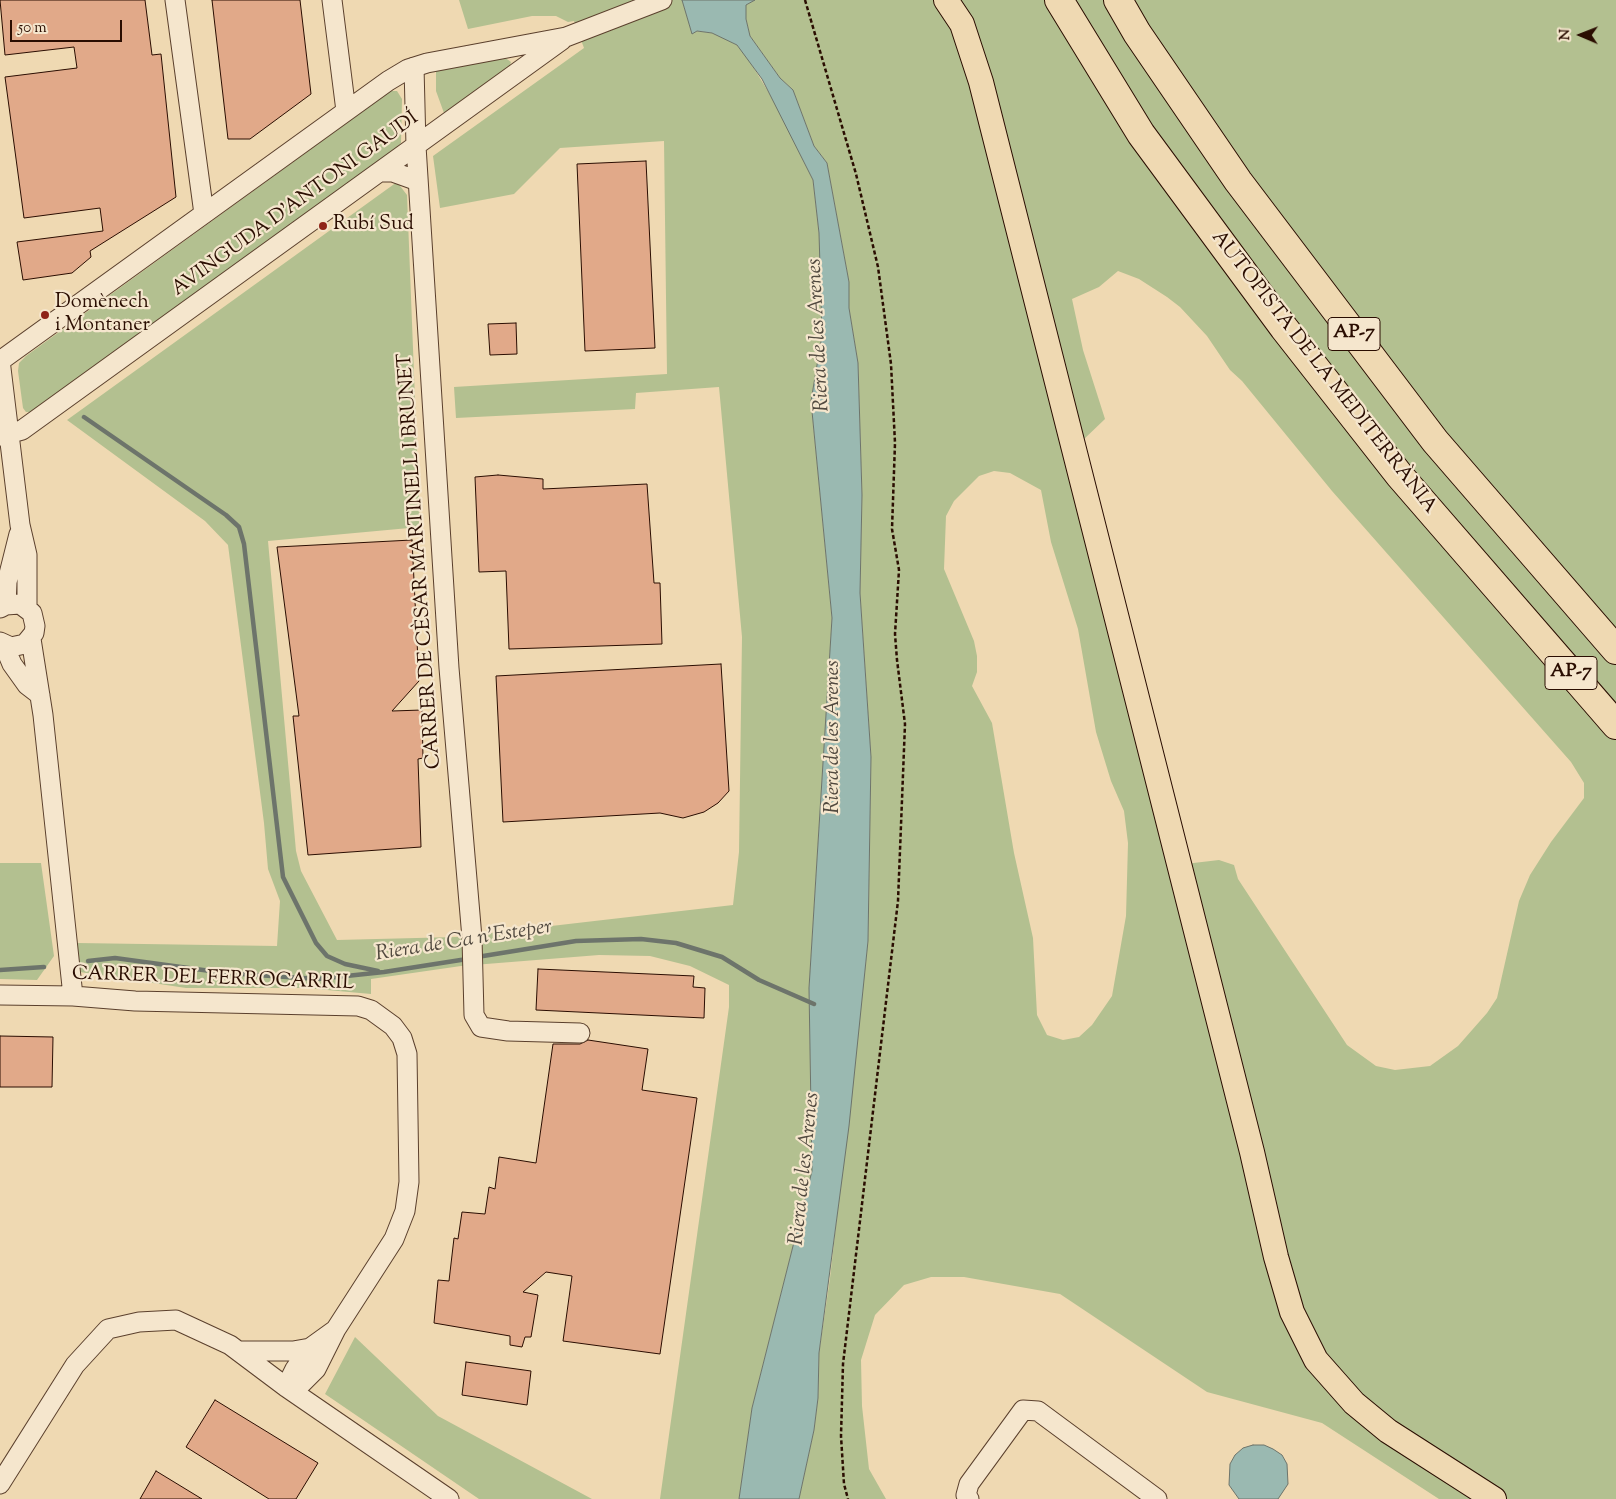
<!DOCTYPE html>
<meta charset="utf-8">
<style>
body{margin:0}
#map{position:relative;width:1616px;height:1499px;overflow:hidden;background:#efd9b2;font-family:"Sorts Mill Goudy",serif}
canvas{display:block}
.north{position:absolute;left:1556px;top:10px;width:50px;height:50px;-webkit-text-stroke:4px #f5e6cd;paint-order:stroke;rotate:271deg;font-size:14px;font-weight:700;line-height:20px;text-align:center;color:#2a0d01}
.north::after{content:'';display:block;margin:auto;width:18px;height:22px;background:#2a0d01;clip-path:polygon(50% 0,100% 100%,50% 72%,0 100%)}
.scale{position:absolute;left:10px;top:20px;width:112px;height:22px;box-sizing:border-box;border:2px solid #2a0d01;border-top:0;padding-left:6px;font-size:15px;line-height:18px;white-space:nowrap;color:#2a0d01;-webkit-text-stroke:4px #f5e6cd;paint-order:stroke}
</style>
<div id="map">
<canvas width="1616" height="1499"></canvas>
<div class="north">N</div>
<div class="scale">50 m</div>
</div>
<script>
const ctx = document.querySelector('canvas').getContext('2d');
ctx.lineJoin = 'round';
function paint(path, color) { ctx.fillStyle = color; ctx.fill(path, 'evenodd'); }
const poly = rows => new Path2D(rows.map(r => 'M' + r).join(''));
function strokePath(path, color, width, dash) { ctx.strokeStyle = color; ctx.lineWidth = width; ctx.lineCap = dash ? 'butt' : 'round'; ctx.setLineDash(dash || []); ctx.stroke(path); }
function write(font, color, halo, rows, align = 'center') {
  ctx.font = font + ' "Sorts Mill Goudy",serif'; ctx.lineWidth = 4.5; ctx.setLineDash([]); ctx.textBaseline = 'middle'; ctx.strokeStyle = halo; ctx.fillStyle = color; for (const [text, x, y, turn = 0] of rows) {
    ctx.save(); ctx.translate(x, y); ctx.rotate((+turn || 0) * Math.PI / 180); ctx.textAlign = isNaN(turn) ? turn : align; if (halo) ctx.strokeText(text, 0, 0); ctx.fillText(text, 0, 0); ctx.restore();
  }
}
const green = poly([
 [459,0,682,0,692,33,697,31,712,33,727,39,737,45,746,55,778,108,813,180,819,233,823,302,822,335,811,401,832,618,809,988,812,1171,752,1408,739,1499,660,1499,729,1007,729,985,690,966,650,956,599,955,461,966,371,979,371,994,305,988,186,988,80,972,77,943,277,946,280,901,268,869,264,823,228,545,205,521,67,420,397,182,407,195,420,527,268,541,296,851,301,871,337,940,456,937,733,905,739,852,742,637,719,387,636,393,635,409,456,418,454,387,667,374,664,141,560,148,514,194,440,208,433,156,584,48,574,21,568,22,556,16,532,16,468,29],
 [755,0,1616,0,1616,1499,1439,1499,1322,1423,1207,1392,1060,1294,964,1277,931,1277,904,1285,875,1315,861,1360,862,1406,869,1469,886,1499,799,1499,814,1430,818,1398,819,1353,830,1278,868,941,871,757,860,593,862,495,858,363,849,308,849,282,827,163,814,146,793,90,780,78,750,36,746,19,746,5],
 [1118,271,1139,279,1167,297,1180,307,1207,336,1230,370,1242,381,1332,491,1571,762,1584,783,1584,798,1551,842,1530,875,1519,901,1497,998,1487,1013,1458,1046,1430,1066,1395,1070,1376,1066,1347,1045,1238,879,1234,865,1219,860,1185,864,1082,441,1105,419,1083,350,1072,299,1099,287],
 [994,471,1010,473,1041,490,1051,542,1078,629,1096,732,1111,781,1124,811,1128,843,1126,916,1112,996,1092,1025,1079,1037,1063,1040,1047,1035,1037,1015,1033,938,1014,853,992,723,972,686,977,672,977,656,974,641,944,569,946,516,954,501,979,476],
 [504,57,511,62,508,71,444,113,436,91,436,68],
 [391,91,397,91,402,99,401,143,396,148,32,412,26,412,23,408,18,371,19,363,26,356],
 [0,863,41,863,54,956,37,980,0,979],
 [355,1337,438,1416,592,1499,479,1499,325,1394]
]);
const water = poly([
 [682,0,755,0,746,5,746,19,750,36,780,78,793,90,814,146,827,163,849,282,849,308,858,363,862,495,860,593,871,757,868,941,849,1126,819,1353,818,1398,814,1430,799,1499,739,1499,752,1408,812,1171,809,988,832,618,811,401,822,335,819,233,813,180,762,79,737,45,712,33,697,31,692,34,682,0],
 [1253,1445,1264,1445,1273,1449,1282,1455,1287,1464,1288,1484,1278,1499,1239,1499,1229,1485,1230,1464,1235,1455,1243,1448,1253,1445]
]);
const stream = poly([
 [84,417,226,515,239,527,244,544,283,877,316,943,327,956,345,964,378,971],
 [477,957,576,941,641,939,676,943,722,957,759,980,814,1004],
 [88,961,115,958,225,973,318,979,384,972,467,959],
 [0,970,44,967]
]);
const building = poly([
 [0,0,145,0,152,55,161,54,176,197,90,251,91,257,72,273,23,280,17,242,103,231,100,208,24,218,5,77,77,68,74,47,5,55,0,0],
 [212,0,300,0,311,94,250,139,228,139,212,0],
 [646,161,655,348,585,351,577,164,646,161],
 [516,323,517,354,490,355,488,324,516,323],
 [498,475,543,479,543,489,647,484,654,583,660,583,662,644,509,649,506,571,479,572,475,477,498,475],
 [412,540,419,681,392,711,422,710,423,758,418,759,421,847,308,855,293,716,299,716,277,547,412,540],
 [721,664,729,791,718,803,704,812,683,818,660,813,503,822,496,676,721,664],
 [538,969,694,976,693,987,705,988,704,1018,536,1010,538,969],
 [0,1036,53,1037,52,1087,0,1087,0,1036],
 [588,1040,648,1049,642,1090,697,1098,660,1354,563,1341,572,1276,546,1272,523,1292,538,1295,531,1337,525,1337,522,1347,510,1345,510,1336,434,1323,438,1280,449,1281,454,1238,458,1239,462,1212,485,1214,489,1187,495,1189,499,1157,536,1163,553,1044,580,1044,588,1040],
 [466,1362,531,1371,527,1405,462,1395,466,1362],
 [215,1400,318,1463,296,1499,269,1499,186,1447,215,1400],
 [156,1471,202,1499,140,1499,156,1471]
]);
const path = poly([
 [805,0,856,174,878,267,891,364,895,443,892,529,899,570,895,634,897,660,905,724,898,901,843,1364,841,1436,844,1484,848,1499]
]);
const minor = poly([
 [175,0,204,214],
 [332,0,346,111],
 [414,67,416,146,449,668,472,938,474,1015,481,1027,508,1031,580,1033],
 [380,172,393,172,418,181],
 [0,360,20,525,27,555,27,608],
 [0,361,388,81,408,69,427,63,566,37,662,0],
 [0,436,22,430,562,40],
 [6,605,7,582,19,534],
 [0,608,6,605,20,604,32,613,35,626,34,633,25,644,11,647,0,642],
 [31,639,43,715,73,996],
 [4,645,12,664,27,685,40,695],
 [0,995,73,996,135,1001,358,1006,371,1010,393,1026,402,1038,407,1054,409,1182,405,1211,394,1239,336,1329,316,1369,302,1383,286,1387],
 [238,1351,293,1351,310,1348],
 [286,1387,295,1369,310,1348,335,1330],
 [0,1484,75,1365,108,1329,139,1322,176,1320,230,1345,286,1387,449,1499],
 [969,1499,966,1495,969,1484,1023,1410,1038,1411,1157,1499]
]);
const major = poly([
 [946,0,962,24,981,82,1252,1152,1276,1257,1292,1312,1316,1360,1354,1403,1388,1431,1494,1499]
]);
const highway = poly([
 [1059,0,1141,134,1284,328,1400,476,1616,725],
 [1118,0,1137,33,1238,181,1435,441,1616,650]
]);
const markers = [
 [323,226,5,"#8f2418"],
 [45,315,5,"#8f2418"]
];
const shields = [
 [1354,334,52],
 [1571,673,52]
];
const shieldNames = [
 ["AP-7",1354,334],
 ["AP-7",1571,673]
];
const streetNames = [
 ["AVINGUDA D'ANTONI GAUDÍ",296,205,-36],
 ["AUTOPISTA DE LA MEDITERRÀNIA",1323,373,52],
 ["CARRER DE CÈSAR MARTINELL I BRUNET",421,561,-94],
 ["CARRER DEL FERROCARRIL",213,980,2]
];
const poiNames = [
 ["Rubí Sud",333,226],
 ["Domènech",55,304],
 ["i Montaner",55,327]
];
const waterNames = [
 ["Riera de les Arenes",820,335,-93],
 ["Riera de les Arenes",834,737,-90],
 ["Riera de Ca n'Esteper",464,942,-9],
 ["Riera de les Arenes",806,1169,-84]
];
paint(green, '#b3c090');
paint(water, '#9ab9b1');
strokePath(water, '#6d746b', 1);
strokePath(stream, '#6d746b', 4.5);
paint(building, '#e1a989');
strokePath(building, '#2a0d01', 1);
strokePath(minor, '#5b402d', 21);
strokePath(major, '#2a0d01', 26);
strokePath(highway, '#2a0d01', 30);
strokePath(path, '#2a0d01', 2.5, [4, 2.5]);
strokePath(minor, '#f5e6cd', 19);
strokePath(major, '#efd9b2', 24);
strokePath(highway, '#efd9b2', 28);
for (const [x, y, r, color] of markers) { const dot = new Path2D(); dot.arc(x, y, r, 0, 2 * Math.PI); ctx.fillStyle = color; ctx.fill(dot); strokePath(dot, '#f5e6cd', 2); }
for (const [x, y, w] of shields) { const box = new Path2D(); box.roundRect(x - w / 2, y - 16.5, w, 33, 4); ctx.fillStyle = '#f5e6cd'; ctx.fill(box); strokePath(box, '#2a0d01', 1); }
write('bold 19px', '#2a0d01', null, shieldNames);
write('20px', '#2a0d01', '#f5e6cd', streetNames);
write('20px', '#2a0d01', '#f5e6cd', poiNames, 'left');
write('italic 21px', '#51493f', '#f5e6cd', waterNames);
</script>
